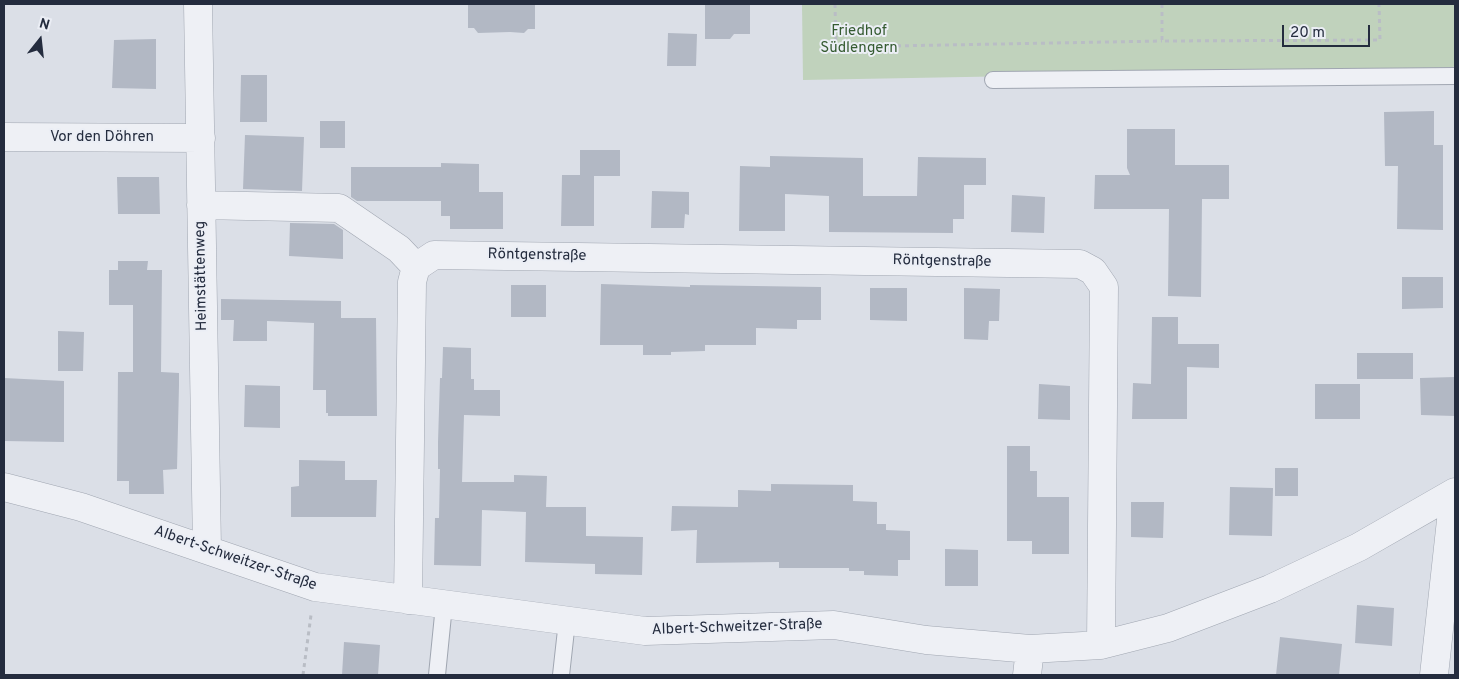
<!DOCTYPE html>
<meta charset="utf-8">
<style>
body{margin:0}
#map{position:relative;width:1459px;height:679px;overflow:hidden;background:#dbdfe7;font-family:Overpass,sans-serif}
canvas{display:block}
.frame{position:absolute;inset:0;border:5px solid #242c3e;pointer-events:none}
.north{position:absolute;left:15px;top:15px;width:50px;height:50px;-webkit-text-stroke:4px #ebeef5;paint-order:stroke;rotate:16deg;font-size:14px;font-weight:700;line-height:20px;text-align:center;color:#242c3e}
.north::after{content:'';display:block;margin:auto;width:18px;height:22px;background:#242c3e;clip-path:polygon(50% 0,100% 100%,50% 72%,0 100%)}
.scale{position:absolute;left:1282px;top:25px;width:88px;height:22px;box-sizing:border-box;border:2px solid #242c3e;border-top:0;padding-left:6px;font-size:15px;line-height:18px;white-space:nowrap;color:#242c3e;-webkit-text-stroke:4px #ebeef5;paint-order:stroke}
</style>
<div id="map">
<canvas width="1459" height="679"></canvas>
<div class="frame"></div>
<div class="north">N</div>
<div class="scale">20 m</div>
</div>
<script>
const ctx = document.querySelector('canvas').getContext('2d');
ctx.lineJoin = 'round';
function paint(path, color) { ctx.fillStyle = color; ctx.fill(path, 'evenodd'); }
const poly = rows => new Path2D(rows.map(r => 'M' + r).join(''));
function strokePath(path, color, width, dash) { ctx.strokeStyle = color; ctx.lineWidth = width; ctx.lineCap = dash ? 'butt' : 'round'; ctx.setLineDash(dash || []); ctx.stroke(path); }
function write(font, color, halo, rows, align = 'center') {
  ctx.font = font + ' Overpass,sans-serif'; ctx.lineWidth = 4; ctx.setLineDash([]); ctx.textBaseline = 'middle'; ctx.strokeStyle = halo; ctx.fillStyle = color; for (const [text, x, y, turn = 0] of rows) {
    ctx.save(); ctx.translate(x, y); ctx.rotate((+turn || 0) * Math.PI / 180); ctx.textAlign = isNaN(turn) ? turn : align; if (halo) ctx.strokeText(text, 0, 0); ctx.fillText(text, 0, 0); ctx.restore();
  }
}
const green = poly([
 [802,4,1455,4,1455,66,1451,68,803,80]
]);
const building = poly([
 [468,4,535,4,535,29,528,29,524,33,510,32,478,33,474,28,468,28],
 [705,4,750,4,750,34,734,34,730,39,705,39],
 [668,33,697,34,696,66,667,66],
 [156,39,156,89,112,88,114,40],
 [241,75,267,75,267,122,240,122],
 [1434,111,1434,145,1443,145,1443,230,1397,229,1398,166,1385,166,1384,112],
 [320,121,345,121,345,148,320,148],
 [1127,129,1175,129,1175,165,1229,165,1229,199,1202,199,1201,297,1168,296,1169,209,1094,209,1095,175,1130,175,1127,168],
 [245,135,304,137,302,191,243,189],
 [580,150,620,150,620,176,594,176,594,226,561,226,562,175,580,175],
 [770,156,863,158,863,196,917,196,918,157,986,158,986,185,964,185,964,219,953,219,953,233,829,232,829,196,785,194,785,231,739,231,740,166,770,167],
 [441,163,479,164,479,192,503,192,503,229,450,229,450,216,441,216,441,201,357,201,351,197,351,167,441,167],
 [117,177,159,177,160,214,118,214],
 [652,191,689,192,689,215,685,214,684,228,651,228],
 [1012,195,1045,197,1044,233,1011,232],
 [290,223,334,224,343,230,343,259,289,256],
 [118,261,148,261,147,270,162,270,161,372,179,373,179,385,177,469,163,470,164,494,129,494,129,481,117,481,118,372,133,372,133,305,109,305,109,270,118,270],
 [1402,277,1443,277,1443,308,1402,309],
 [601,284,690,287,690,285,821,287,821,320,797,320,797,329,756,328,756,345,705,345,705,351,671,352,671,355,643,355,643,345,600,345],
 [511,285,546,285,546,317,511,317],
 [870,288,907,288,907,321,870,320],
 [964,288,1000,289,999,321,989,321,988,340,964,339],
 [221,299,341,301,341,318,376,318,377,416,328,416,328,413,326,413,326,390,313,390,314,323,267,321,267,341,233,341,234,320,221,320],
 [1152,317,1178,317,1178,344,1219,344,1219,368,1187,367,1187,419,1132,419,1133,383,1151,384],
 [58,331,84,332,83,371,58,371],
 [443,347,471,348,471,379,474,379,474,390,500,390,500,416,464,415,462,482,514,482,514,475,547,476,546,507,586,507,586,536,643,537,642,575,595,574,595,564,525,562,526,512,482,510,481,566,434,565,435,518,439,518,440,469,438,469,438,442,440,378,442,378],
 [1357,353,1413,353,1413,379,1357,379],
 [1455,377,1455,416,1421,415,1420,378],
 [4,378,64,381,64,442,4,441],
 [1039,384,1070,386,1070,420,1038,419],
 [1315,384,1360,384,1360,419,1315,419],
 [245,385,280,386,280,428,244,427],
 [1007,446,1030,446,1030,471,1037,471,1037,497,1069,497,1069,554,1032,554,1032,541,1007,541],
 [299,460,345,461,345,480,377,480,376,517,291,517,291,487,299,486],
 [1275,468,1298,468,1298,496,1275,496],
 [771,484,853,485,853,501,877,502,877,524,886,524,886,530,910,531,910,560,898,560,898,576,864,575,864,571,849,571,849,568,779,568,779,562,696,563,697,530,671,531,672,506,738,507,738,490,771,491],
 [1230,487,1273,488,1272,536,1229,535],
 [1131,502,1164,502,1163,538,1131,537],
 [945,549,978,550,978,586,945,586],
 [1357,605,1394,608,1392,646,1355,643],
 [1280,637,1342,644,1339,675,1276,675],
 [344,642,380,645,378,675,342,675]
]);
const path = poly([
 [835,4,836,47,1162,41],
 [1162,4,1162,41,1380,40,1379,4],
 [303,675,311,615]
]);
const service = poly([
 [993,80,1455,76],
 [437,675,444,605],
 [561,675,567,621]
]);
const minor = poly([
 [198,4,207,549],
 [4,137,201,138],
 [201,205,339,208,399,249,416,267],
 [4,487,81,507,315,587,645,631,834,625,926,640,1030,649,1101,645,1168,628,1270,589,1359,547,1455,492],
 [408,600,412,282,416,267,434,255,1080,264,1093,271,1104,287,1101,645],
 [1027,675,1030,649],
 [1434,675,1454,493]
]);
const parkNames = [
 ["Friedhof",859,32],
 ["Südlengern",859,49]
];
const streetNames = [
 ["Vor den Döhren",102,138],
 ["Röntgenstraße",537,256,1],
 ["Röntgenstraße",942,262,1],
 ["Heimstättenweg",202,276,-91],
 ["Albert-Schweitzer-Straße",235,559,19],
 ["Albert-Schweitzer-Straße",737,628,-2]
];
paint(green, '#c0d2bc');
paint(building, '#b2b8c4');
strokePath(service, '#a0a6b1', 18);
strokePath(minor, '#a0a6b1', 29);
strokePath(path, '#b9bdc5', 3, [4, 4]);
strokePath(service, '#eef0f5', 16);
strokePath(minor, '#eef0f5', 28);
write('15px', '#355b31', '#ebeef5', parkNames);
write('15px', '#242c3e', '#ebeef5', streetNames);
</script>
